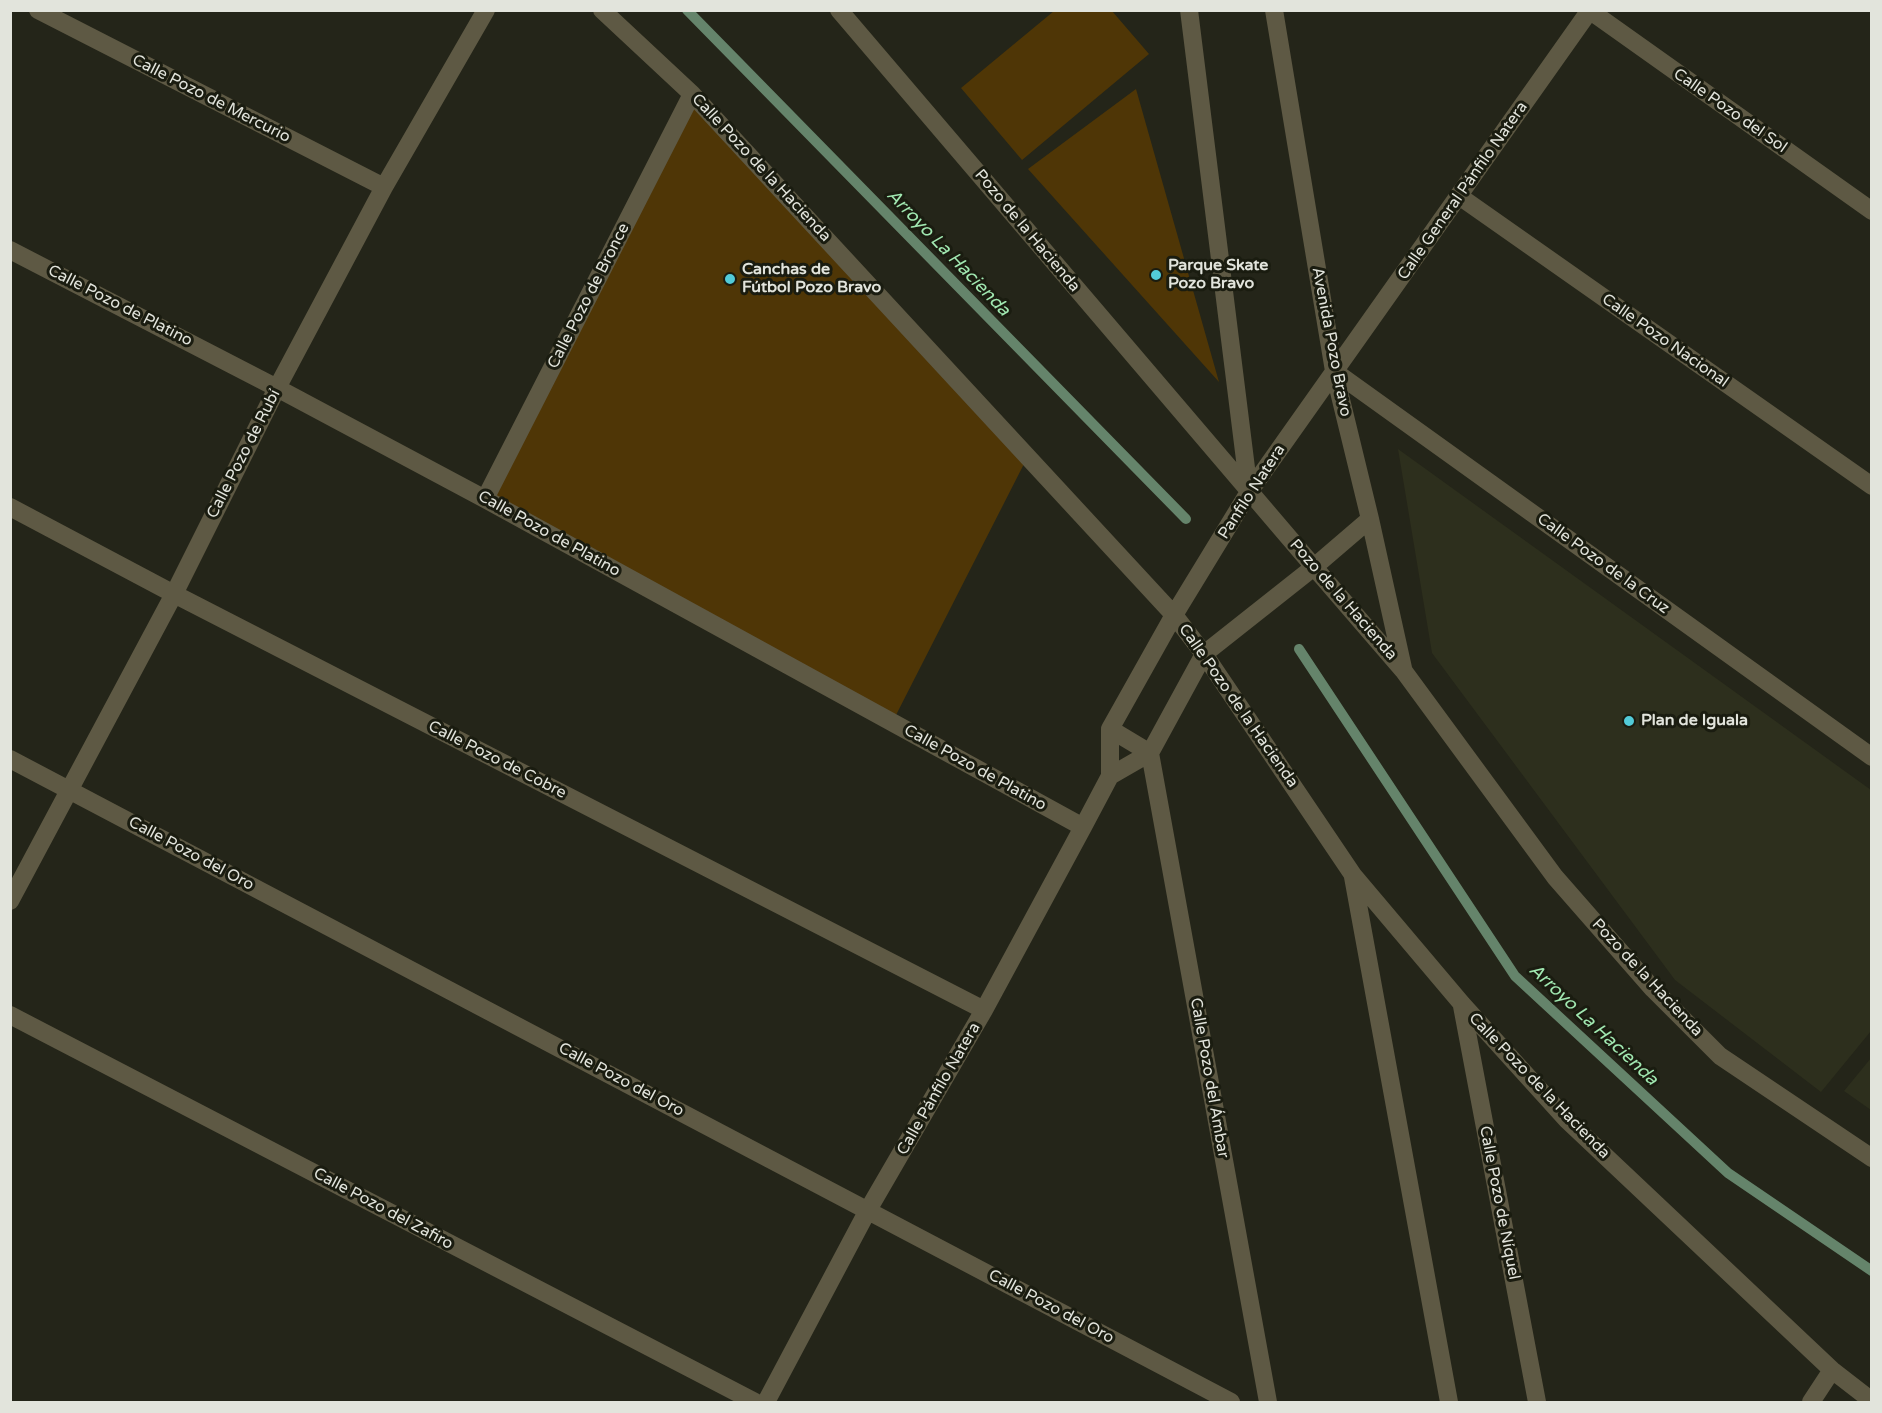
<!DOCTYPE html>
<meta charset="utf-8">
<style>
body{margin:0}
#map{position:relative;width:1882px;height:1413px;overflow:hidden;background:#242519;font-family:"Varela Round",sans-serif}
canvas{display:block}
.frame{position:absolute;inset:0;border:12px solid #e2e4dc;pointer-events:none}
</style>
<div id="map">
<canvas width="1882" height="1413"></canvas>
<div class="frame"></div>
</div>
<script>
const ctx = document.querySelector('canvas').getContext('2d');
ctx.lineJoin = 'round';
function paint(path, color) { ctx.fillStyle = color; ctx.fill(path, 'evenodd'); }
const poly = rows => new Path2D(rows.map(r => 'M' + r).join(''));
function strokePath(path, color, width, dash) { ctx.strokeStyle = color; ctx.lineWidth = width; ctx.lineCap = dash ? 'butt' : 'round'; ctx.setLineDash(dash || []); ctx.stroke(path); }
function write(font, color, halo, rows, align = 'center') {
  ctx.font = font + ' "Varela Round",sans-serif'; ctx.lineWidth = 6; ctx.setLineDash([]); ctx.textBaseline = 'middle'; ctx.strokeStyle = halo; ctx.fillStyle = color; for (const [text, x, y, turn = 0] of rows) {
    ctx.save(); ctx.translate(x, y); ctx.rotate((+turn || 0) * Math.PI / 180); ctx.textAlign = isNaN(turn) ? turn : align; if (halo) ctx.strokeText(text, 0, 0); ctx.fillText(text, 0, 0); ctx.restore();
  }
}
const built = poly([
 [1398,449,1871,790,1871,1031,1821,1092,1675,980,1432,653],
 [1871,1058,1871,1110,1844,1091]
]);
const green = poly([
 [1054,11,1112,11,1149,54,1022,160,961,88],
 [1136,89,1219,382,1028,169],
 [692,98,1026,460,895,717,489,498]
]);
const stream = poly([
 [687,10,1186,519],
 [1299,649,1515,976,1728,1173,1872,1271]
]);
const street = poly([
 [38,10,384,187],
 [602,10,692,94,1174,615,1204,654,1353,875,1462,1004,1567,1120,1832,1370,1872,1401],
 [839,10,1314,567,1403,670,1555,877,1653,989,1720,1056,1872,1158],
 [1189,10,1249,492],
 [1274,10,1334,371,1370,519,1403,668],
 [1589,10,1872,211],
 [1459,196,1872,486],
 [10,250,277,388,485,499,1083,827],
 [1334,371,1872,757],
 [485,499,692,94],
 [10,507,174,594,984,1010],
 [1110,729,1150,753],
 [1150,753,1268,1402],
 [10,759,1231,1402],
 [1110,776,1150,753,1204,654,1314,567,1370,519],
 [1353,877,1449,1402],
 [10,901,174,594,277,388,384,187,486,10],
 [1462,1006,1537,1402],
 [10,1015,755,1402],
 [766,1402,868,1210,984,1010,1083,827,1110,776,1110,729,1174,615,1249,492,1590,10],
 [1811,1402,1832,1370]
]);
const markers = [
 [1156,275,6,"#52cbd8"],
 [730,279,6,"#52cbd8"],
 [1629,721,6,"#52cbd8"]
];
const streetNames = [
 ["Calle Pozo de Mercurio",211,99,27],
 ["Calle Pozo del Sol",1730,111,35],
 ["Calle Pozo de la Hacienda",761,168,47],
 ["Calle General Pánfilo Natera",1463,191,-55],
 ["Pozo de la Hacienda",1027,231,50],
 ["Calle Pozo de Bronce",589,296,-63],
 ["Calle Pozo de Platino",120,306,27],
 ["Calle Pozo Nacional",1665,341,35],
 ["Avenida Pozo Bravo",1331,342,79],
 ["Calle Pozo de Rubí",244,454,-63],
 ["Panfilo Natera",1252,492,-57],
 ["Calle Pozo de Platino",549,534,29],
 ["Calle Pozo de la Cruz",1603,564,36],
 ["Pozo de la Hacienda",1343,600,49],
 ["Calle Pozo de la Hacienda",1238,706,55],
 ["Calle Pozo de Cobre",497,760,27],
 ["Calle Pozo de Platino",975,768,29],
 ["Calle Pozo del Oro",191,854,28],
 ["Pozo de la Hacienda",1647,978,47],
 ["Calle Pozo del Ámbar",1209,1078,80],
 ["Calle Pozo del Oro",621,1080,28],
 ["Calle Pozo de la Hacienda",1539,1086,46],
 ["Calle Pánfilo Natera",939,1089,-60],
 ["Calle Pozo de Níquel",1499,1203,79],
 ["Calle Pozo del Zafiro",383,1209,28],
 ["Calle Pozo del Oro",1051,1307,28]
];
const poiNames = [
 ["Parque Skate",1168,266],
 ["Pozo Bravo",1168,284],
 ["Canchas de",742,270],
 ["Fútbol Pozo Bravo",742,288],
 ["Plan de Iguala",1641,721]
];
const waterNames = [
 ["Arroyo La Hacienda",948,253,46],
 ["Arroyo La Hacienda",1593,1025,43]
];
paint(built, '#2d2f1d');
paint(green, '#4f3606');
strokePath(stream, '#65846b', 10);
strokePath(street, '#5e5944', 18);
for (const [x, y, r, color] of markers) { const dot = new Path2D(); dot.arc(x, y, r, 0, 2 * Math.PI); ctx.fillStyle = color; ctx.fill(dot); strokePath(dot, '#1a1c10', 2); }
write('16px', '#e2e4dc', '#1a1c10', streetNames);
write('bold 16px', '#e2e4dc', '#1a1c10', poiNames, 'left');
write('italic 18px', '#a1e8b1', '#1a1c10', waterNames);
</script>
